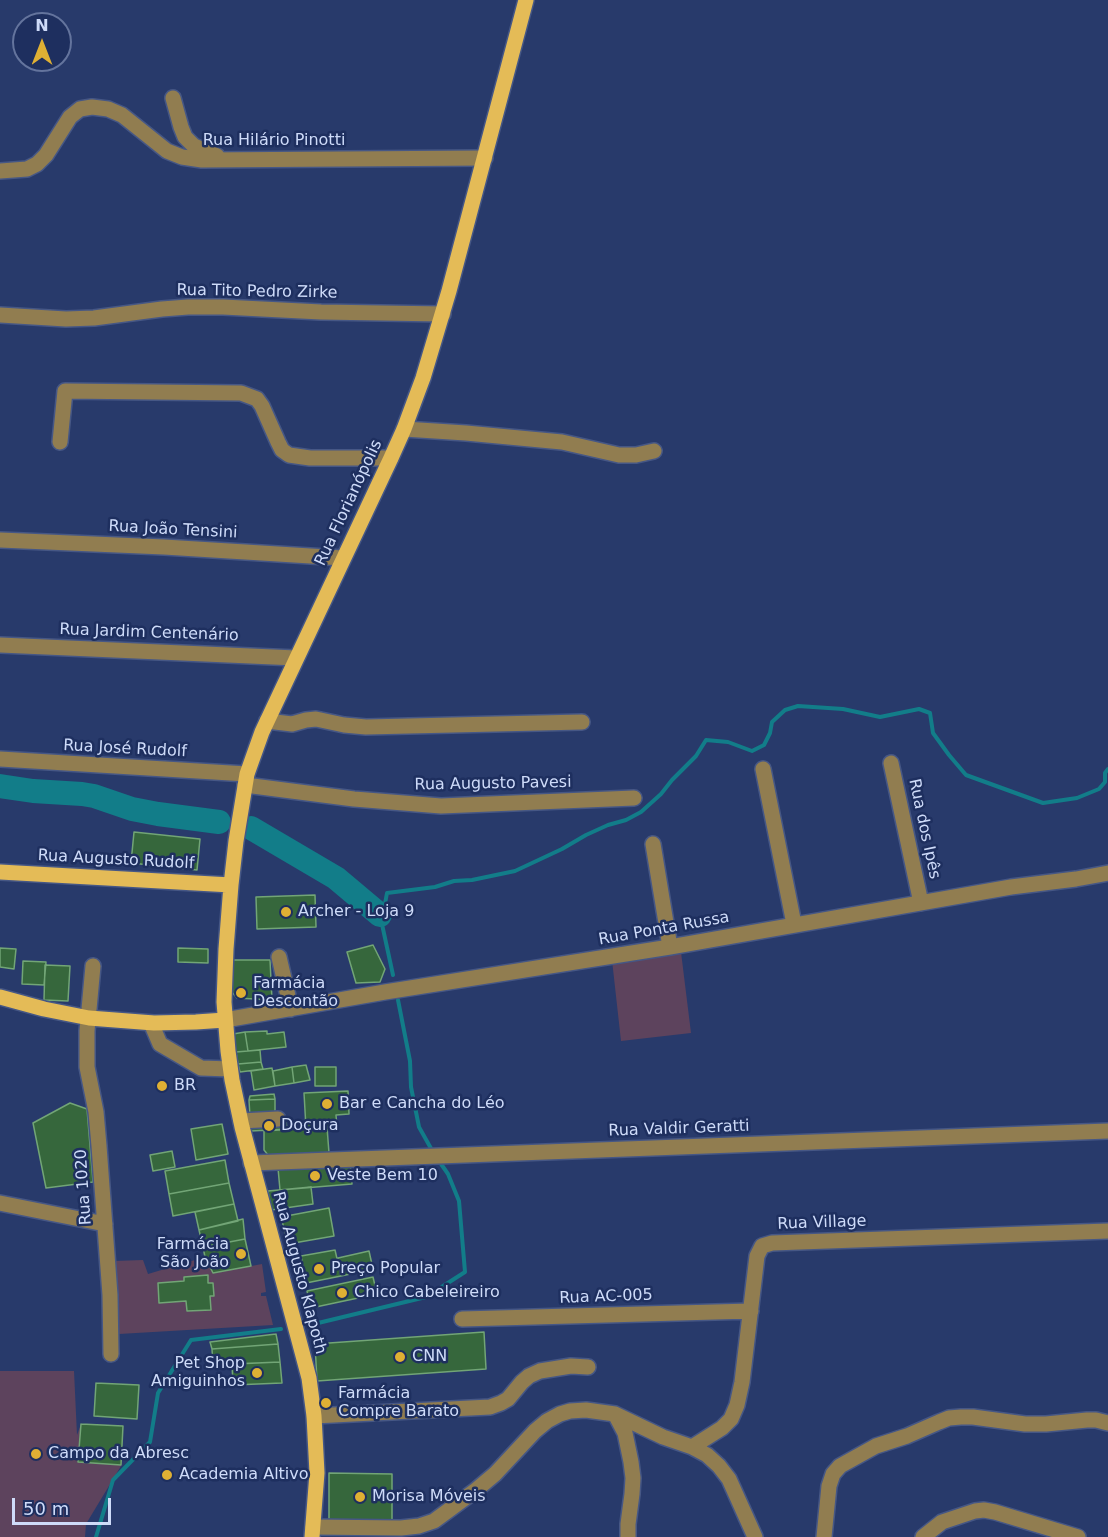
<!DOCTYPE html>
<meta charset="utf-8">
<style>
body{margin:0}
#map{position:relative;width:1108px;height:1537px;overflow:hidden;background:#283a6b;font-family:"DejaVu Sans",sans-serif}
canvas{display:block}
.north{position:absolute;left:12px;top:12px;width:60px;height:60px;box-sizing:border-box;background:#1e2f5f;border:2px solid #64749d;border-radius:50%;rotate:0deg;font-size:16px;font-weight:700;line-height:24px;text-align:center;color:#cedbf9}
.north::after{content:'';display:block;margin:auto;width:21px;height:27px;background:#dfb034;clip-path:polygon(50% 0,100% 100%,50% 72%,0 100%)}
.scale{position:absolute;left:12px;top:1498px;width:99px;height:27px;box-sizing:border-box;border:3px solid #cedbf9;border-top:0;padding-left:8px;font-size:18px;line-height:21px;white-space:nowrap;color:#cedbf9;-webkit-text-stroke:4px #1e2f5f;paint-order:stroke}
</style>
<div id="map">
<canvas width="1108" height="1537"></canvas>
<div class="north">N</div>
<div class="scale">50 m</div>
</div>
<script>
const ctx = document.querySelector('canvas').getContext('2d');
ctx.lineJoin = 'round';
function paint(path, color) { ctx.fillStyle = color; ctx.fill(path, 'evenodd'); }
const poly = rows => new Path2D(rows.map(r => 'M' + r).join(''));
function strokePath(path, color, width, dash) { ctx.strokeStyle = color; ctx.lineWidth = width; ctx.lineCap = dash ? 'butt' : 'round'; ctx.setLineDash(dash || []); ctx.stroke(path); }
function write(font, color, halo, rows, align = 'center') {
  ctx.font = font + ' "DejaVu Sans",sans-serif'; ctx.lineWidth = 5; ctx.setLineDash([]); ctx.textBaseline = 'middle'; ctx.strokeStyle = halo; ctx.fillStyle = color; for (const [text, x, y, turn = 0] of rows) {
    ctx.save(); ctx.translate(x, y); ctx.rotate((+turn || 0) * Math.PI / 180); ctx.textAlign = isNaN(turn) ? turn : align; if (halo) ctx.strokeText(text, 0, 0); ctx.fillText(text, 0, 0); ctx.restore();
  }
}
const green = poly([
 [681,952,691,1033,621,1041,612,960],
 [205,1257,214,1273,262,1264,266,1292,261,1293,261,1296,266,1296,273,1325,119,1334,114,1261,143,1260,148,1274],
 [0,1371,74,1371,77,1435,81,1424,123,1426,121,1466,86,1524,85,1537,0,1537]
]);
const stream = poly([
 [393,975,380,915,384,909,387,893,435,887,454,881,472,880,515,871,562,849,586,835,608,825,626,820,641,812,661,794,672,780,696,756,706,740,728,742,752,751,764,745,770,733,772,722,785,710,798,706,843,709,880,717,919,709,930,713,933,733,949,755,966,775,1043,803,1077,798,1099,789,1105,782,1105,773,1108,769],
 [398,1000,410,1061,411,1087,419,1127,433,1152],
 [314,1324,426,1297,465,1272,459,1201,448,1174,439,1161],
 [96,1537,113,1480,150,1442,158,1393,191,1340,281,1329]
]);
const river = poly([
 [0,786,33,791,82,794,94,796,132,809,158,814,219,822],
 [251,828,336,878,380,915]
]);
const building = poly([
 [134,832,200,839,197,870,131,863,134,832],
 [315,895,316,927,257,929,256,897,315,895],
 [373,945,385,969,380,982,356,983,347,952,373,945],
 [0,948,16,949,14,969,0,967,0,948],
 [178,948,208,949,208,963,178,962,178,948],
 [232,960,270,960,272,1000,237,998,230,990,232,960],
 [23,961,46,962,44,985,22,984,23,961],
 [45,965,70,966,68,1001,44,1000,45,965],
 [267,1031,267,1034,284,1032,286,1047,248,1051,245,1032,267,1031],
 [245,1032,248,1051,236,1052,233,1034,245,1032],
 [260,1050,261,1062,238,1064,236,1052,260,1050],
 [261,1062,263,1069,240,1072,238,1064,261,1062],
 [306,1065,310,1080,294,1083,292,1067,306,1065],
 [292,1067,294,1083,275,1086,273,1071,292,1067],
 [315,1067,336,1067,336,1086,315,1086,315,1067],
 [272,1068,275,1086,254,1090,251,1071,272,1068],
 [348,1091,349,1114,336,1115,337,1127,306,1128,304,1093,348,1091],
 [274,1094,275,1099,249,1100,250,1096,274,1094],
 [275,1099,275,1116,250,1117,249,1100,275,1099],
 [70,1103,87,1109,93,1182,46,1188,33,1123,70,1103],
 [286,1122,287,1129,251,1131,251,1123,286,1122],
 [222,1124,228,1154,196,1160,191,1129,222,1124],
 [327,1127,329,1153,268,1155,264,1150,264,1131,327,1127],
 [172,1151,175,1167,153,1171,150,1155,172,1151],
 [225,1160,229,1183,169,1194,165,1171,225,1160],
 [350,1162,352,1184,280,1190,278,1168,350,1162],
 [229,1183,234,1204,173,1216,169,1194,229,1183],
 [311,1187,313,1204,271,1210,268,1191,311,1187],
 [234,1204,238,1221,199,1230,195,1212,234,1204],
 [329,1208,334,1236,288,1244,281,1217,329,1208],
 [243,1219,245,1239,203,1247,199,1230,243,1219],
 [245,1239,251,1266,213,1273,205,1257,203,1247,245,1239],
 [335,1250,341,1276,306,1283,301,1256,335,1250],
 [369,1251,373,1269,341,1276,338,1258,369,1251],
 [208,1275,208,1283,213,1283,214,1296,210,1296,211,1310,187,1311,186,1301,159,1303,158,1283,184,1281,184,1277,208,1275],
 [373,1277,377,1294,311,1308,307,1291,373,1277],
 [484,1332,486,1369,317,1381,315,1344,484,1332],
 [276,1334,278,1344,212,1349,210,1342,276,1334],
 [278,1344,280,1362,213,1365,212,1349,278,1344],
 [280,1362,282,1383,233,1385,232,1364,280,1362],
 [96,1383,139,1385,137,1419,94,1416,96,1383],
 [81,1424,123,1426,121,1465,78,1462,81,1424],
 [329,1473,392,1474,392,1521,329,1520,329,1473]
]);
const minor = poly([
 [173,98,181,127,185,137,194,146,217,156],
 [0,171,27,169,37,164,46,155,70,117,80,109,92,107,108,109,122,115,167,151,182,157,202,160,485,158],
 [0,315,66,319,94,318,162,309,188,307,223,307,321,312,443,314],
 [404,429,466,433,562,442,619,455,636,455,654,451],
 [60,442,65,391,241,393,257,399,262,406,278,442,282,450,289,455,310,458,391,458],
 [0,540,164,547,343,558],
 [0,645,296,658],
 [267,721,292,724,306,720,316,719,344,725,366,727,582,722],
 [0,759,247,774],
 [891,763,921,903],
 [763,769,794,924],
 [245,785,354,799,441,806,634,798],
 [653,844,670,947],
 [279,957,291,1009],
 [93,966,87,1031,87,1067,96,1112,99,1146,110,1295,111,1354],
 [225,1020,385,992,670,947,1011,887,1076,879,1108,873],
 [151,1023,160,1044,201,1068,230,1069],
 [241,1121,278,1119],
 [251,1163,1108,1131],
 [0,1203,105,1224],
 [462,1319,751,1311],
 [615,1414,625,1433,631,1462,633,1478,632,1494,628,1524,628,1537],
 [314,1416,490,1407,501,1403,508,1399,522,1382,529,1376,540,1371,571,1366,588,1367],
 [692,1447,722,1428,731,1419,737,1405,742,1382,757,1256,762,1246,772,1243,1108,1231],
 [313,1527,401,1528,419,1526,434,1521,476,1490,495,1474,535,1431,547,1421,560,1414,570,1411,586,1410,615,1414,663,1437,692,1447,707,1455,719,1466,729,1479,755,1537],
 [824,1537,829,1486,833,1474,840,1466,876,1446,907,1436,939,1422,949,1418,961,1417,973,1417,1025,1424,1046,1424,1087,1420,1096,1420,1108,1423],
 [923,1537,942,1522,975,1511,984,1510,995,1512,1078,1537]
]);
const major = poly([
 [0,872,231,885],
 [0,997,44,1009,89,1018,154,1023,196,1022,225,1020],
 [312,1537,317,1473,314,1416,309,1378,242,1127,232,1080,228,1051,224,1002,226,949,231,885,236,841,247,774,262,732,391,458,404,429,423,378,449,291,526,0]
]);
const markers = [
 [286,912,6,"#dfb034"],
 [241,993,6,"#dfb034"],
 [162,1086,6,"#dfb034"],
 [327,1104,6,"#dfb034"],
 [269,1126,6,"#dfb034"],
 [315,1176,6,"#dfb034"],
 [241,1254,6,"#dfb034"],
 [319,1269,6,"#dfb034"],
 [342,1293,6,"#dfb034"],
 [400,1357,6,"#dfb034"],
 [257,1373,6,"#dfb034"],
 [326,1403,6,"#dfb034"],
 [36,1454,6,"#dfb034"],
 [167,1475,6,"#dfb034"],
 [360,1497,6,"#dfb034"]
];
const streetNames = [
 ["Rua Hilário Pinotti",274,141],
 ["Rua Tito Pedro Zirke",257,292,1],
 ["Rua Florianópolis",349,503,-65],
 ["Rua João Tensini",173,530,3],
 ["Rua Jardim Centenário",149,633,2],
 ["Rua José Rudolf",125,749,3],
 ["Rua Augusto Pavesi",493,784,-1],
 ["Rua dos Ipês",924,829,78],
 ["Rua Augusto Rudolf",116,860,3],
 ["Rua Ponta Russa",664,929,-10],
 ["Rua Valdir Geratti",679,1129,-2],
 ["Rua 1020",84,1187,-94],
 ["Rua Village",822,1223,-2],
 ["Rua Augusto Klapoth",299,1273,75],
 ["Rua AC-005",606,1297,-2]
];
const poiNames = [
 ["Archer - Loja 9",298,912],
 ["Farmácia",253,984],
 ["Descontão",253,1002],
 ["BR",174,1086],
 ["Bar e Cancha do Léo",339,1104],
 ["Doçura",281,1126],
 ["Veste Bem 10",327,1176],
 ["Farmácia",229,1245,"right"],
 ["São João",229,1263,"right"],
 ["Preço Popular",331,1269],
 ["Chico Cabeleireiro",354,1293],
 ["CNN",412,1357],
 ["Pet Shop",245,1364,"right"],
 ["Amiguinhos",245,1382,"right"],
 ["Farmácia",338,1394],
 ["Compre Barato",338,1412],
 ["Campo da Abresc",48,1454],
 ["Academia Altivo",179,1475],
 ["Morisa Móveis",372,1497]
];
paint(green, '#5d435d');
strokePath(stream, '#127d89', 4);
strokePath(river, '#127d89', 24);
paint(building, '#36673c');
strokePath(building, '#72a576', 1.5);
strokePath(minor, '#465785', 18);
strokePath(major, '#465785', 18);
strokePath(minor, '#917d50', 15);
strokePath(major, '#e4bb57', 15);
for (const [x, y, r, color] of markers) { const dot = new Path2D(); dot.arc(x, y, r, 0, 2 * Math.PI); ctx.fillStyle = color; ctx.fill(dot); strokePath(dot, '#1e2f5f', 2); }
write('16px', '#cedbf9', '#1e2f5f', streetNames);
write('16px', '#cedbf9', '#1e2f5f', poiNames, 'left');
</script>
